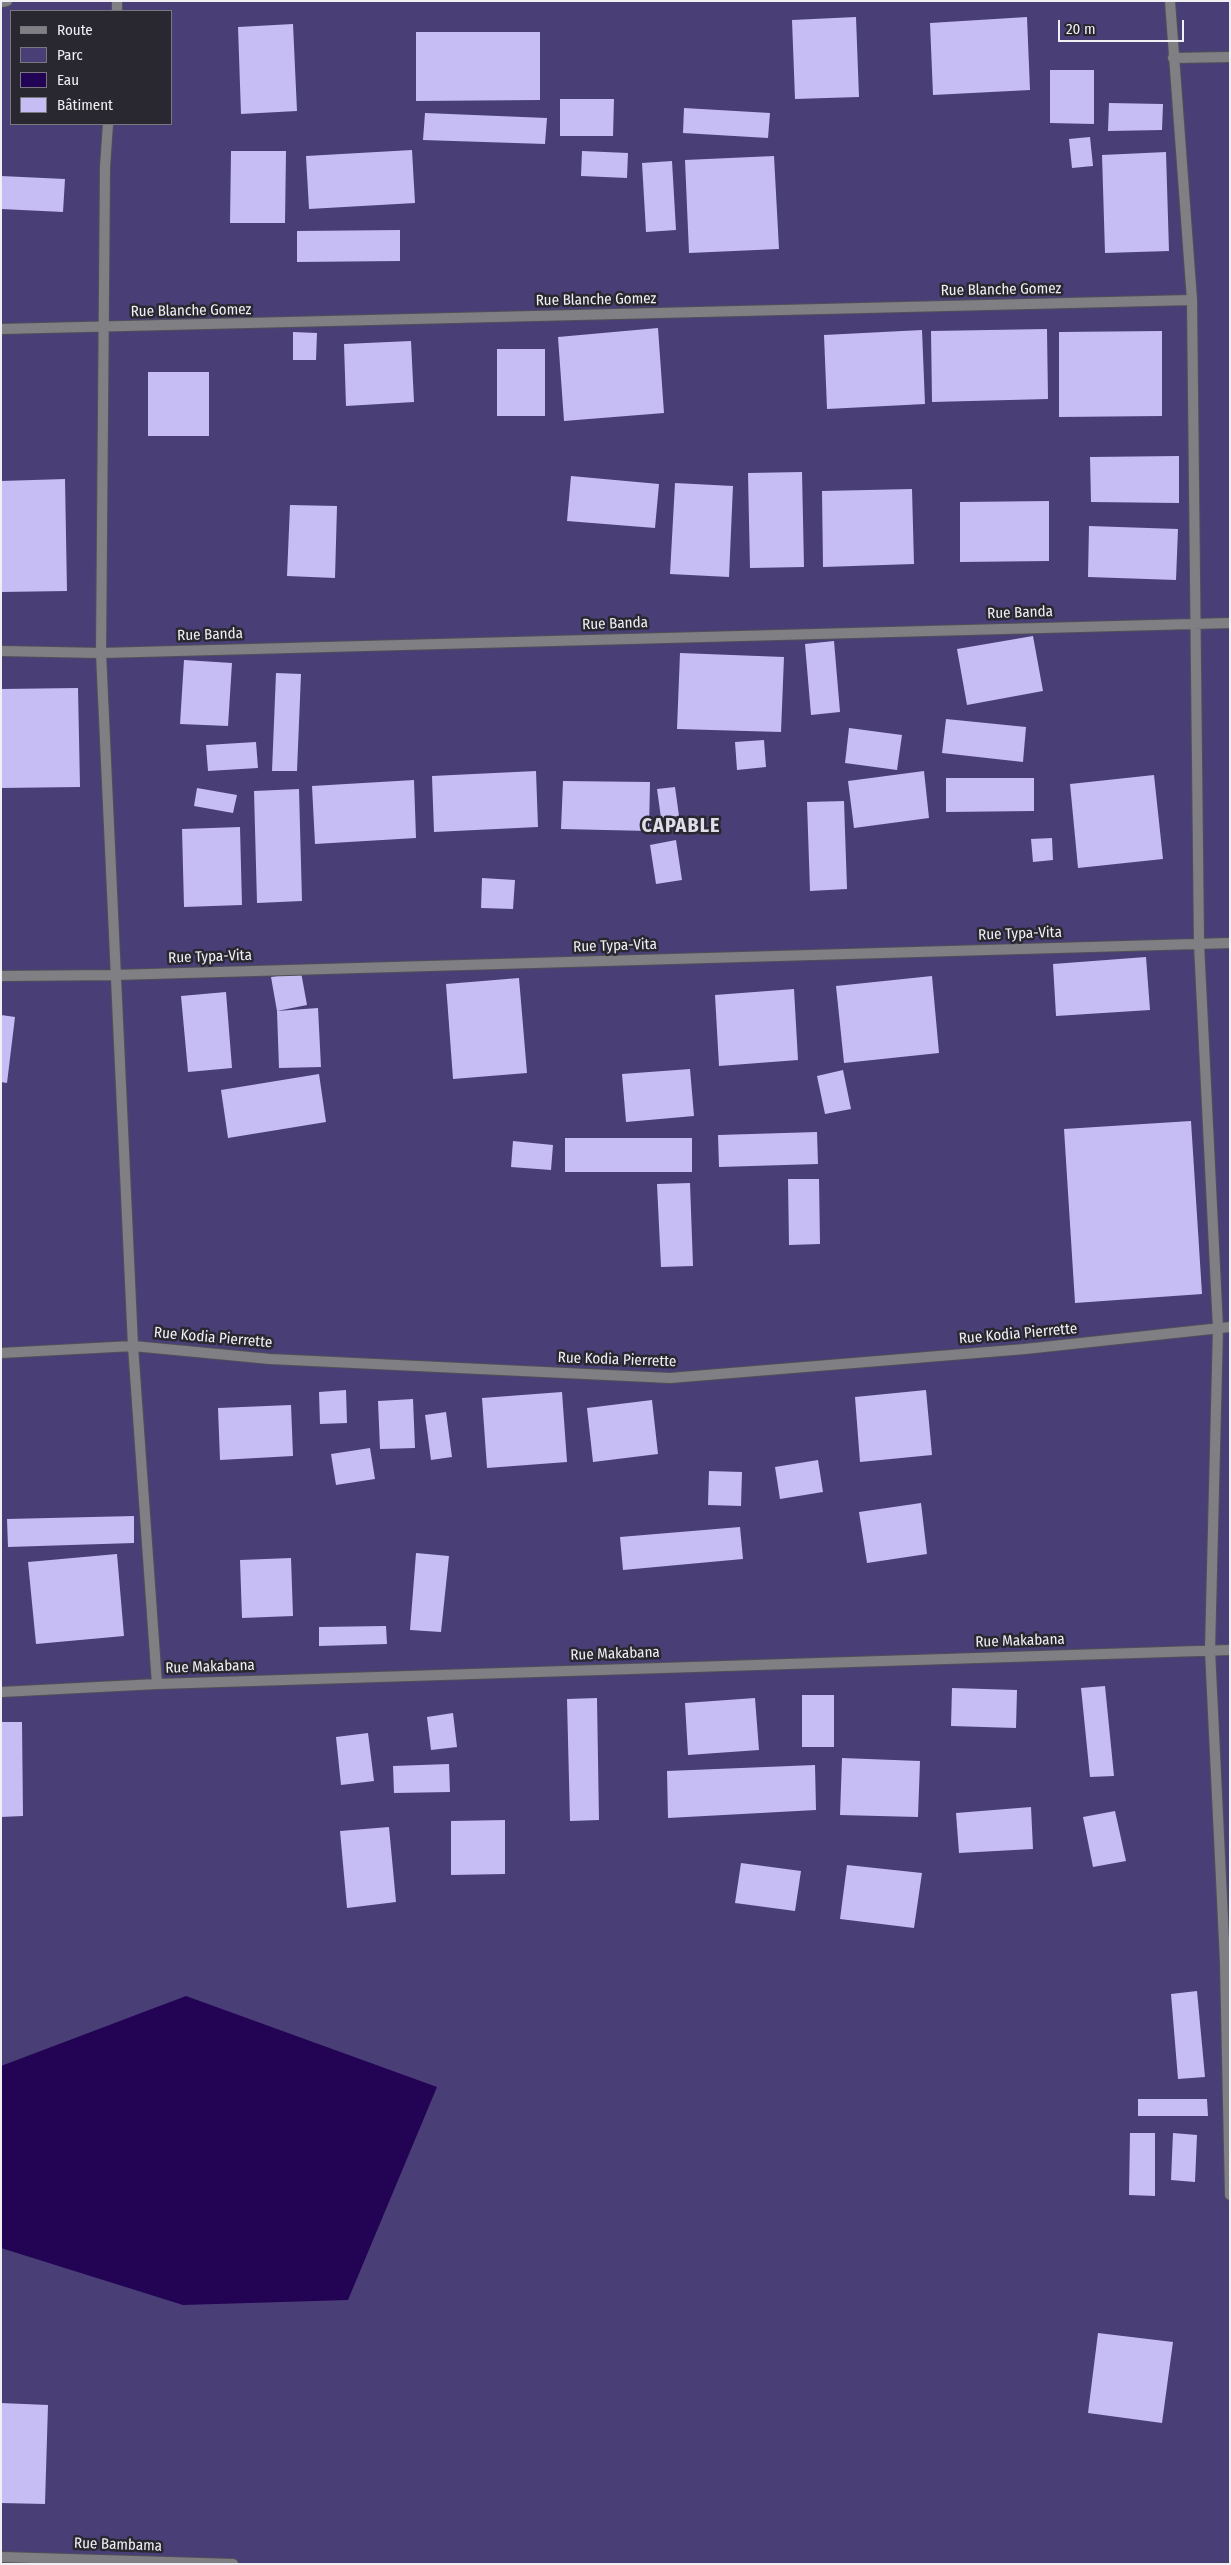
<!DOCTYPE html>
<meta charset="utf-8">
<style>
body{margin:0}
#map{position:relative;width:1231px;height:2565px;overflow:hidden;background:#33323a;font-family:"Fira Sans Condensed",sans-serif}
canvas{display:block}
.frame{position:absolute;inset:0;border:2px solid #efeff4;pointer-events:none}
.legend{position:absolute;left:10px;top:10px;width:162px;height:115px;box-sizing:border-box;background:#292830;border:1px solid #78787e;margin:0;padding:6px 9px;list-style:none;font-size:15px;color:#efeff4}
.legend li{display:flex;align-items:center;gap:10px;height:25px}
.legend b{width:25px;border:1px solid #78787e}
.scale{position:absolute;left:1058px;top:20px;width:126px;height:22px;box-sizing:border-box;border:2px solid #efeff4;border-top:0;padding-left:6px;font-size:15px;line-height:18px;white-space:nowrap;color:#efeff4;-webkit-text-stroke:4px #292830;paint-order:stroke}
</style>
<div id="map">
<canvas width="1231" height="2565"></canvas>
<div class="frame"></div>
<ul class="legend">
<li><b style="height:6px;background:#808084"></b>Route</li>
<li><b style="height:14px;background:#4a3e77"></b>Parc</li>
<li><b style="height:14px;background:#230454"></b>Eau</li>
<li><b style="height:14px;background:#c5bdf3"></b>Bâtiment</li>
</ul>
<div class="scale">20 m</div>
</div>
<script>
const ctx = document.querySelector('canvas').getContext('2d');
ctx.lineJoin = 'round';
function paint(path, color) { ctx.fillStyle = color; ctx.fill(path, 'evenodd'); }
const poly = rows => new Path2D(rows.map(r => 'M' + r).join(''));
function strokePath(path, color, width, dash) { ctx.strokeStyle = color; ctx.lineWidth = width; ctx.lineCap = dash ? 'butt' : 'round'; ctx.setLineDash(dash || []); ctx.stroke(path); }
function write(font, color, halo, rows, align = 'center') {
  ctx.font = font + ' "Fira Sans Condensed",sans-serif'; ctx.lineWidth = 5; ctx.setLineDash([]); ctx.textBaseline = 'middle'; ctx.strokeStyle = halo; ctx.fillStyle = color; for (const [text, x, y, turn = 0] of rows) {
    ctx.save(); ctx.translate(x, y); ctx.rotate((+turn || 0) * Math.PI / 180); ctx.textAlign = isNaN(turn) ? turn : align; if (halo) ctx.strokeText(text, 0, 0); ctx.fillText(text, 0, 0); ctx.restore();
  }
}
const green = poly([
 [1,1,1230,1,1230,2564,1,2564],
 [11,11,171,11,171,124,11,124]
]);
const water = poly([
 [186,1996,437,2087,348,2300,183,2305,1,2248,1,2066]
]);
const building = poly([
 [856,17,859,97,795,99,792,20],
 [1027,17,1030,90,933,95,930,23],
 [293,24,297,111,241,114,238,27],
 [416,32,540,32,540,100,416,101],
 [1050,70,1094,70,1094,124,1050,123],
 [560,99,614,99,613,136,560,136],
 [1109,103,1163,104,1162,130,1108,131],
 [684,108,770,113,768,138,683,133],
 [425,113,547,118,545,144,423,140],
 [1090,137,1093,166,1072,168,1069,139],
 [412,150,415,203,309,209,306,156],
 [231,151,286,151,285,223,230,223],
 [582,151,628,153,627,178,581,176],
 [1166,152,1169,251,1105,253,1102,155],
 [774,156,779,249,689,253,685,160],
 [672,161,676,230,646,232,642,163],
 [1,176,65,179,63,212,1,209],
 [400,230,400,261,297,262,297,231],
 [658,328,664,413,564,421,558,337],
 [1047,329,1048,399,932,402,931,331],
 [922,330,925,404,827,409,824,335],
 [1162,331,1162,416,1059,417,1059,332],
 [293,332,317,333,316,360,293,360],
 [411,341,414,402,346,406,344,344],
 [497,349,545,349,545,416,497,416],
 [148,372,209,372,209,436,148,436],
 [1179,456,1179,503,1091,502,1090,457],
 [802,472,804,567,750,568,748,473],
 [571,476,659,484,655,528,567,521],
 [65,479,67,591,1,592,1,481],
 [675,483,733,486,729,577,670,574],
 [912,489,914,564,823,567,822,491],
 [1049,501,1049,561,960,562,960,502],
 [290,505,337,506,335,578,287,576],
 [1089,526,1178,529,1176,580,1088,577],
 [1033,636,1043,691,967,705,957,649],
 [834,641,840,712,811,715,805,644],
 [680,653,784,657,781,732,677,729],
 [184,660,232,663,228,726,180,724],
 [276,673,301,674,297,771,272,771],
 [78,688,80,787,1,788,1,689],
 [946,719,1026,727,1023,762,942,753],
 [849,728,902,735,897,770,845,763],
 [764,740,766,767,737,770,735,742],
 [256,742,258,768,208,771,206,745],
 [536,771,538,827,434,832,432,776],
 [924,771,929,818,854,828,848,781],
 [1154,775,1163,859,1078,868,1070,784],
 [946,778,1034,778,1034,811,946,812],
 [414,780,416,838,315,844,312,786],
 [563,781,650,782,649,831,561,829],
 [675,787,679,816,661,818,657,789],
 [197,788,237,795,233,813,194,806],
 [299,789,302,901,257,903,254,791],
 [844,801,847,889,810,891,807,802],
 [240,827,242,905,184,907,182,829],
 [1052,838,1053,860,1033,862,1031,839],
 [676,840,682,880,656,884,650,845],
 [482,878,515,880,513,909,481,908],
 [1146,957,1150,1010,1056,1016,1053,964],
 [301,972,307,1005,277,1011,271,977],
 [932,976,939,1053,844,1063,836,986],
 [519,978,527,1073,453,1079,446,984],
 [794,989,798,1060,719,1066,715,995],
 [226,992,232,1068,188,1072,181,996],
 [318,1008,321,1067,279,1068,277,1011],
 [1,1015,15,1017,7,1083,1,1082],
 [690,1069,694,1116,626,1122,622,1074],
 [843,1070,851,1109,825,1114,817,1076],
 [319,1074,326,1122,228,1138,221,1090],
 [1191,1121,1202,1294,1075,1303,1064,1129],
 [817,1132,818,1164,719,1167,718,1135],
 [565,1138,692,1138,692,1172,565,1172],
 [513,1141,553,1145,551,1170,511,1167],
 [788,1179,819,1179,820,1244,789,1245],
 [690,1183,693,1266,661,1267,657,1184],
 [346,1390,347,1423,320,1424,319,1392],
 [926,1390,932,1455,860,1462,855,1397],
 [562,1392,567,1462,487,1468,482,1398],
 [413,1399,415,1448,380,1449,378,1401],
 [652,1400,658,1454,593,1462,587,1408],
 [291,1405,293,1456,220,1460,218,1408],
 [446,1412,452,1457,431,1460,425,1415],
 [370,1448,375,1479,336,1485,331,1454],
 [818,1460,823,1492,780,1499,775,1467],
 [709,1471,742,1472,741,1506,708,1505],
 [921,1503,927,1554,867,1563,859,1512],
 [134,1516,134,1543,8,1547,7,1519],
 [740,1527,743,1559,623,1570,620,1537],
 [416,1553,449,1556,441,1632,410,1630],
 [117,1554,124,1636,36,1644,28,1562],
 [291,1558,293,1616,242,1618,240,1560],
 [386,1626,387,1644,319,1646,319,1627],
 [1105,1686,1114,1776,1090,1777,1081,1688],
 [952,1688,1017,1690,1016,1728,951,1726],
 [802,1695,834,1695,834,1747,802,1747],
 [597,1698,599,1820,570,1821,567,1699],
 [755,1698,759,1750,688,1755,685,1703],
 [453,1713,457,1747,431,1750,427,1717],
 [1,1722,22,1722,23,1816,1,1817],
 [368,1733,374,1781,341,1785,336,1737],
 [842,1758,920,1761,918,1817,840,1815],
 [449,1764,450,1792,394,1793,393,1766],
 [815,1765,816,1810,668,1818,667,1771],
 [1031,1807,1033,1849,959,1853,956,1813],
 [1115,1811,1126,1861,1093,1867,1083,1817],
 [505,1820,505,1874,451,1875,451,1821],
 [389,1827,396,1902,347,1908,340,1831],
 [741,1863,801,1871,795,1911,735,1903],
 [847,1865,922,1873,914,1928,840,1919],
 [1197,1991,1205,2077,1178,2079,1171,1994],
 [1138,2099,1207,2099,1208,2116,1138,2116],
 [1130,2133,1155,2133,1155,2196,1129,2195],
 [1173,2133,1197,2135,1195,2182,1171,2180],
 [1098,2333,1173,2342,1162,2423,1088,2413],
 [1,2403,48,2405,45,2504,1,2503]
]);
const minor = poly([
 [1170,1,1192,300,1199,944,1218,1328,1210,1650,1225,1961,1230,2195],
 [1,2,7,1],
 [117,11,117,1],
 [1173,58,1230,57],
 [108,124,105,167,101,653,133,1346,157,1684],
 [1,329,1192,300],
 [1,651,101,653,1230,623],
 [1,976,115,975,1230,943],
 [1,1353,133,1346,270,1359,670,1378,1025,1349,1230,1327],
 [1,1692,157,1684,1230,1650],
 [1,2557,233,2564]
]);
const streetNames = [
 ["Rue Blanche Gomez",1001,290,-1],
 ["Rue Blanche Gomez",596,300,-1],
 ["Rue Blanche Gomez",191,311,-1],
 ["Rue Banda",1020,613,-2],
 ["Rue Banda",615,624,-2],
 ["Rue Banda",210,635,-2],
 ["Rue Typa-Vita",1020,934,-2],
 ["Rue Typa-Vita",615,946,-2],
 ["Rue Typa-Vita",210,957,-2],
 ["Rue Kodia Pierrette",1018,1334,-5],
 ["Rue Kodia Pierrette",213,1338,5],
 ["Rue Kodia Pierrette",617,1360,2],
 ["Rue Makabana",1020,1641,-2],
 ["Rue Makabana",615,1654,-2],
 ["Rue Makabana",210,1667,-2],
 ["Rue Bambama",118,2545,2]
];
const districtNames = [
 ["CAPABLE",681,826]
];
paint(green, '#4a3e77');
paint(water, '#230454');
paint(building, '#c5bdf3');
strokePath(minor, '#515058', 12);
strokePath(minor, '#808084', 10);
write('15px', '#efeff4', '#292830', streetNames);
ctx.letterSpacing = '1px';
write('bold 20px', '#e0dee9', '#292830', districtNames);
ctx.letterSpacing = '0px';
</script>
